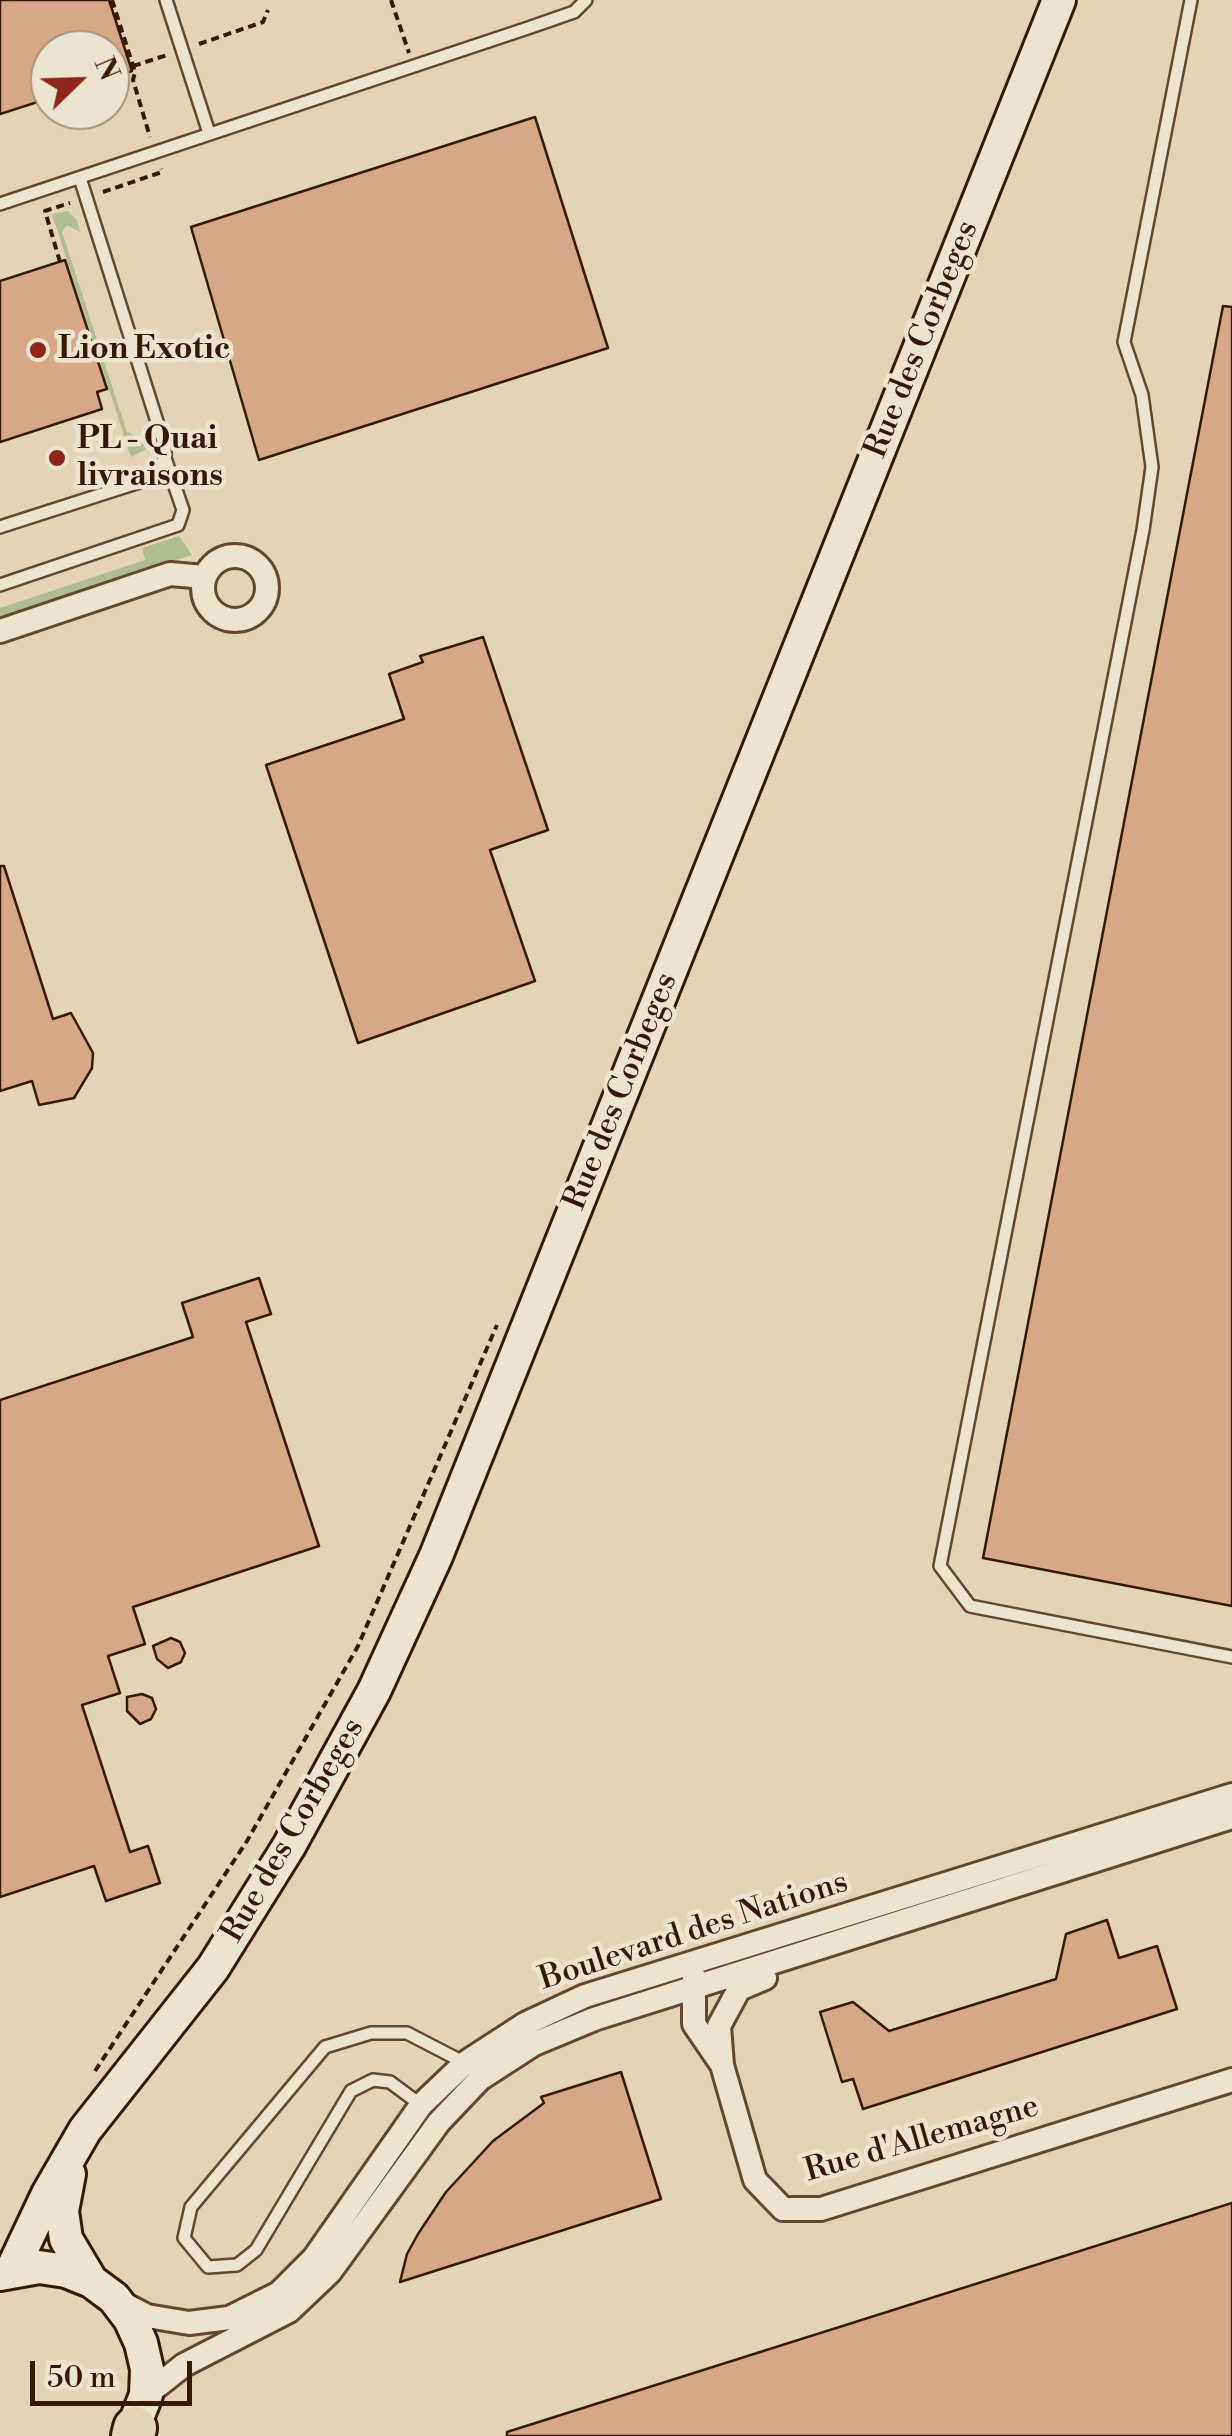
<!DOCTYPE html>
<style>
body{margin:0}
#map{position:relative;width:1232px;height:2436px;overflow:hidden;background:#e3d4b8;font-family:"Libre Bodoni",serif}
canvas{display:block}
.north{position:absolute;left:30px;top:30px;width:100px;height:100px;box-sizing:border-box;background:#ede3d1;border:2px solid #a4937d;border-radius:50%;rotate:67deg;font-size:28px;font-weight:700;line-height:40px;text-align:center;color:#361a00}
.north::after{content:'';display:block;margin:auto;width:35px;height:45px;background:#8f2418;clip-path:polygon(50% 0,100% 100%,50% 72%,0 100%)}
.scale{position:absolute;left:30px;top:2361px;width:162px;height:45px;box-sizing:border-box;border:5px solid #361a00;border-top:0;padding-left:12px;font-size:30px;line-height:35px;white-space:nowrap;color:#361a00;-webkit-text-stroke:8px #ede3d1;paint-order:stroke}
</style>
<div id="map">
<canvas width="1232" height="2436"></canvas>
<div class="north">N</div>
<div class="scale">50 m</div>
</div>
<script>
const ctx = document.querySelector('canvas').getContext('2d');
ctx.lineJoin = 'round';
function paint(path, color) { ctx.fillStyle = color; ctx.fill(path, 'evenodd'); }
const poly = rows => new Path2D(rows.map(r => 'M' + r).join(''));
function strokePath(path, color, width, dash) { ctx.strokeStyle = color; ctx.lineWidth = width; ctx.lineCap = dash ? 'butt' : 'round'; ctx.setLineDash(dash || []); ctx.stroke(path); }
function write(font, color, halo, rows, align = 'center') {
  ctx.font = font + ' "Libre Bodoni",serif'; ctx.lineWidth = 9; ctx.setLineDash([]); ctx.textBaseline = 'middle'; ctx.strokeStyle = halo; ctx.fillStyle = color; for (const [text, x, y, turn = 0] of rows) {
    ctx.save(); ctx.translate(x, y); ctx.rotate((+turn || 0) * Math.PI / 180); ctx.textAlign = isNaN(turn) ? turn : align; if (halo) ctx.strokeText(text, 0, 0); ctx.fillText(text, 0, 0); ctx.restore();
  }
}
const green = poly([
 [68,211,77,220,80,232,67,225,62,232,127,432,146,441,145,450,131,457,52,214],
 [179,536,192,555,0,617,0,608,145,560,142,548]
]);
const building = poly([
 [0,0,109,0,132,71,110,78,110,50,50,50,50,98,0,114,0,0],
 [535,117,608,348,259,460,191,227,535,117],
 [65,260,107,389,97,392,102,409,0,442,0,281,65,260],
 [1223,306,1232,307,1232,1606,983,1558,1223,306],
 [483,637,548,830,490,850,535,981,358,1043,266,765,404,719,389,674,423,662,420,656,483,637],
 [0,866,4,866,53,1019,71,1013,93,1053,92,1068,74,1098,39,1105,32,1081,0,1091,0,866],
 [259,1278,271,1314,246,1322,319,1546,133,1607,145,1644,108,1656,120,1693,82,1705,130,1852,148,1846,160,1883,106,1901,94,1866,0,1897,0,1400,193,1337,182,1303,259,1278],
 [171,1638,180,1642,185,1653,181,1662,168,1668,157,1659,153,1646,171,1638],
 [142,1694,152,1698,156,1709,151,1719,140,1724,127,1711,127,1697,142,1694],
 [1107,1920,1119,1958,1157,1946,1177,2009,863,2109,853,2079,842,2082,820,2012,853,2002,889,2031,1056,1979,1066,1934,1107,1920],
 [621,2072,661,2199,400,2282,407,2254,418,2234,446,2192,493,2141,544,2103,541,2097,621,2072],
 [1232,2203,1232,2436,507,2436,507,2432,1232,2203]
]);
const path = poly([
 [112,0,135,72,133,80,150,137],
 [391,0,409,53],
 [199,44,263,22,268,10],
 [133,66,167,55],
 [103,192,162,172,161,169],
 [60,262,45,211,70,203],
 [95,2071,247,1841,358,1646,497,1325]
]);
const lane = poly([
 [166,0,209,133],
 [1191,0,1124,342,1142,395,1152,467,1143,530,940,1566,970,1606,1232,1657],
 [0,204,528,28,574,12,586,0],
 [0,527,143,481,155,475,165,458,165,447,80,178],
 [0,585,178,525,183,510,165,458],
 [421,2105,390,2082,373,2080,351,2091,256,2250,237,2265,208,2267,184,2238,191,2207,325,2047,371,2033,407,2033,465,2063]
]);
const street = poly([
 '203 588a32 32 0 1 1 64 0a32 32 0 1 1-64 0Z',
 [0,631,170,574,205,577],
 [694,1977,694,2024,720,2062],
 [765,1978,739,1989,719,2026,722,2065,755,2180,783,2209,821,2209,1232,2080],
 [120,2302,147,2316,189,2323,229,2318,279,2293,314,2258,421,2105,465,2063,525,2024,585,1996,1232,1795],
 [146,2395,184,2365,289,2311,330,2272,439,2122,480,2079,534,2044,594,2019,1232,1817]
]);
const secondary = poly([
 [69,2174,62,2211,66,2239,91,2281],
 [12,2270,48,2194,85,2130,213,1968,289,1846,374,1691,436,1556,1059,0],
 [0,2274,39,2267,66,2271,91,2281,114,2298,130,2319,141,2343,147,2369,146,2395,130,2436]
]);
const highway = poly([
 [133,2436,135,2428]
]);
const markers = [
 [38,350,10,"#8f2418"],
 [57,458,10,"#8f2418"]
];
const streetNames = [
 ["Rue des Corbeges",923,340,-68],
 ["Rue des Corbeges",622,1092,-68],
 ["Rue des Corbeges",294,1831,-60],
 ["Boulevard des Nations",694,1932,-18],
 ["Rue d'Allemagne",922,2140,-16]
];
const poiNames = [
 ["Lion Exotic",58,350],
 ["PL - Quai",77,440],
 ["livraisons",77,477]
];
paint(green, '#b0bd91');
paint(building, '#d7a885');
strokePath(building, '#361a00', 2.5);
strokePath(lane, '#61482e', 16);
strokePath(street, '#61482e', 28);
strokePath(secondary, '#361a00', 38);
strokePath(highway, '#361a00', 48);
strokePath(path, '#361a00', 4, [8, 5]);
strokePath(lane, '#ede3d1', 11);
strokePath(street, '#ede3d1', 22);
strokePath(secondary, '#ede3d1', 32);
strokePath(highway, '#e3d4b8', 42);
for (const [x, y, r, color] of markers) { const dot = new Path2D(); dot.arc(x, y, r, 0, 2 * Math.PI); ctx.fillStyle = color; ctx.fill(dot); strokePath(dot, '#ede3d1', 4); }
write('32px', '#361a00', '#ede3d1', streetNames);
write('bold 32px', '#361a00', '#ede3d1', poiNames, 'left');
</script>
